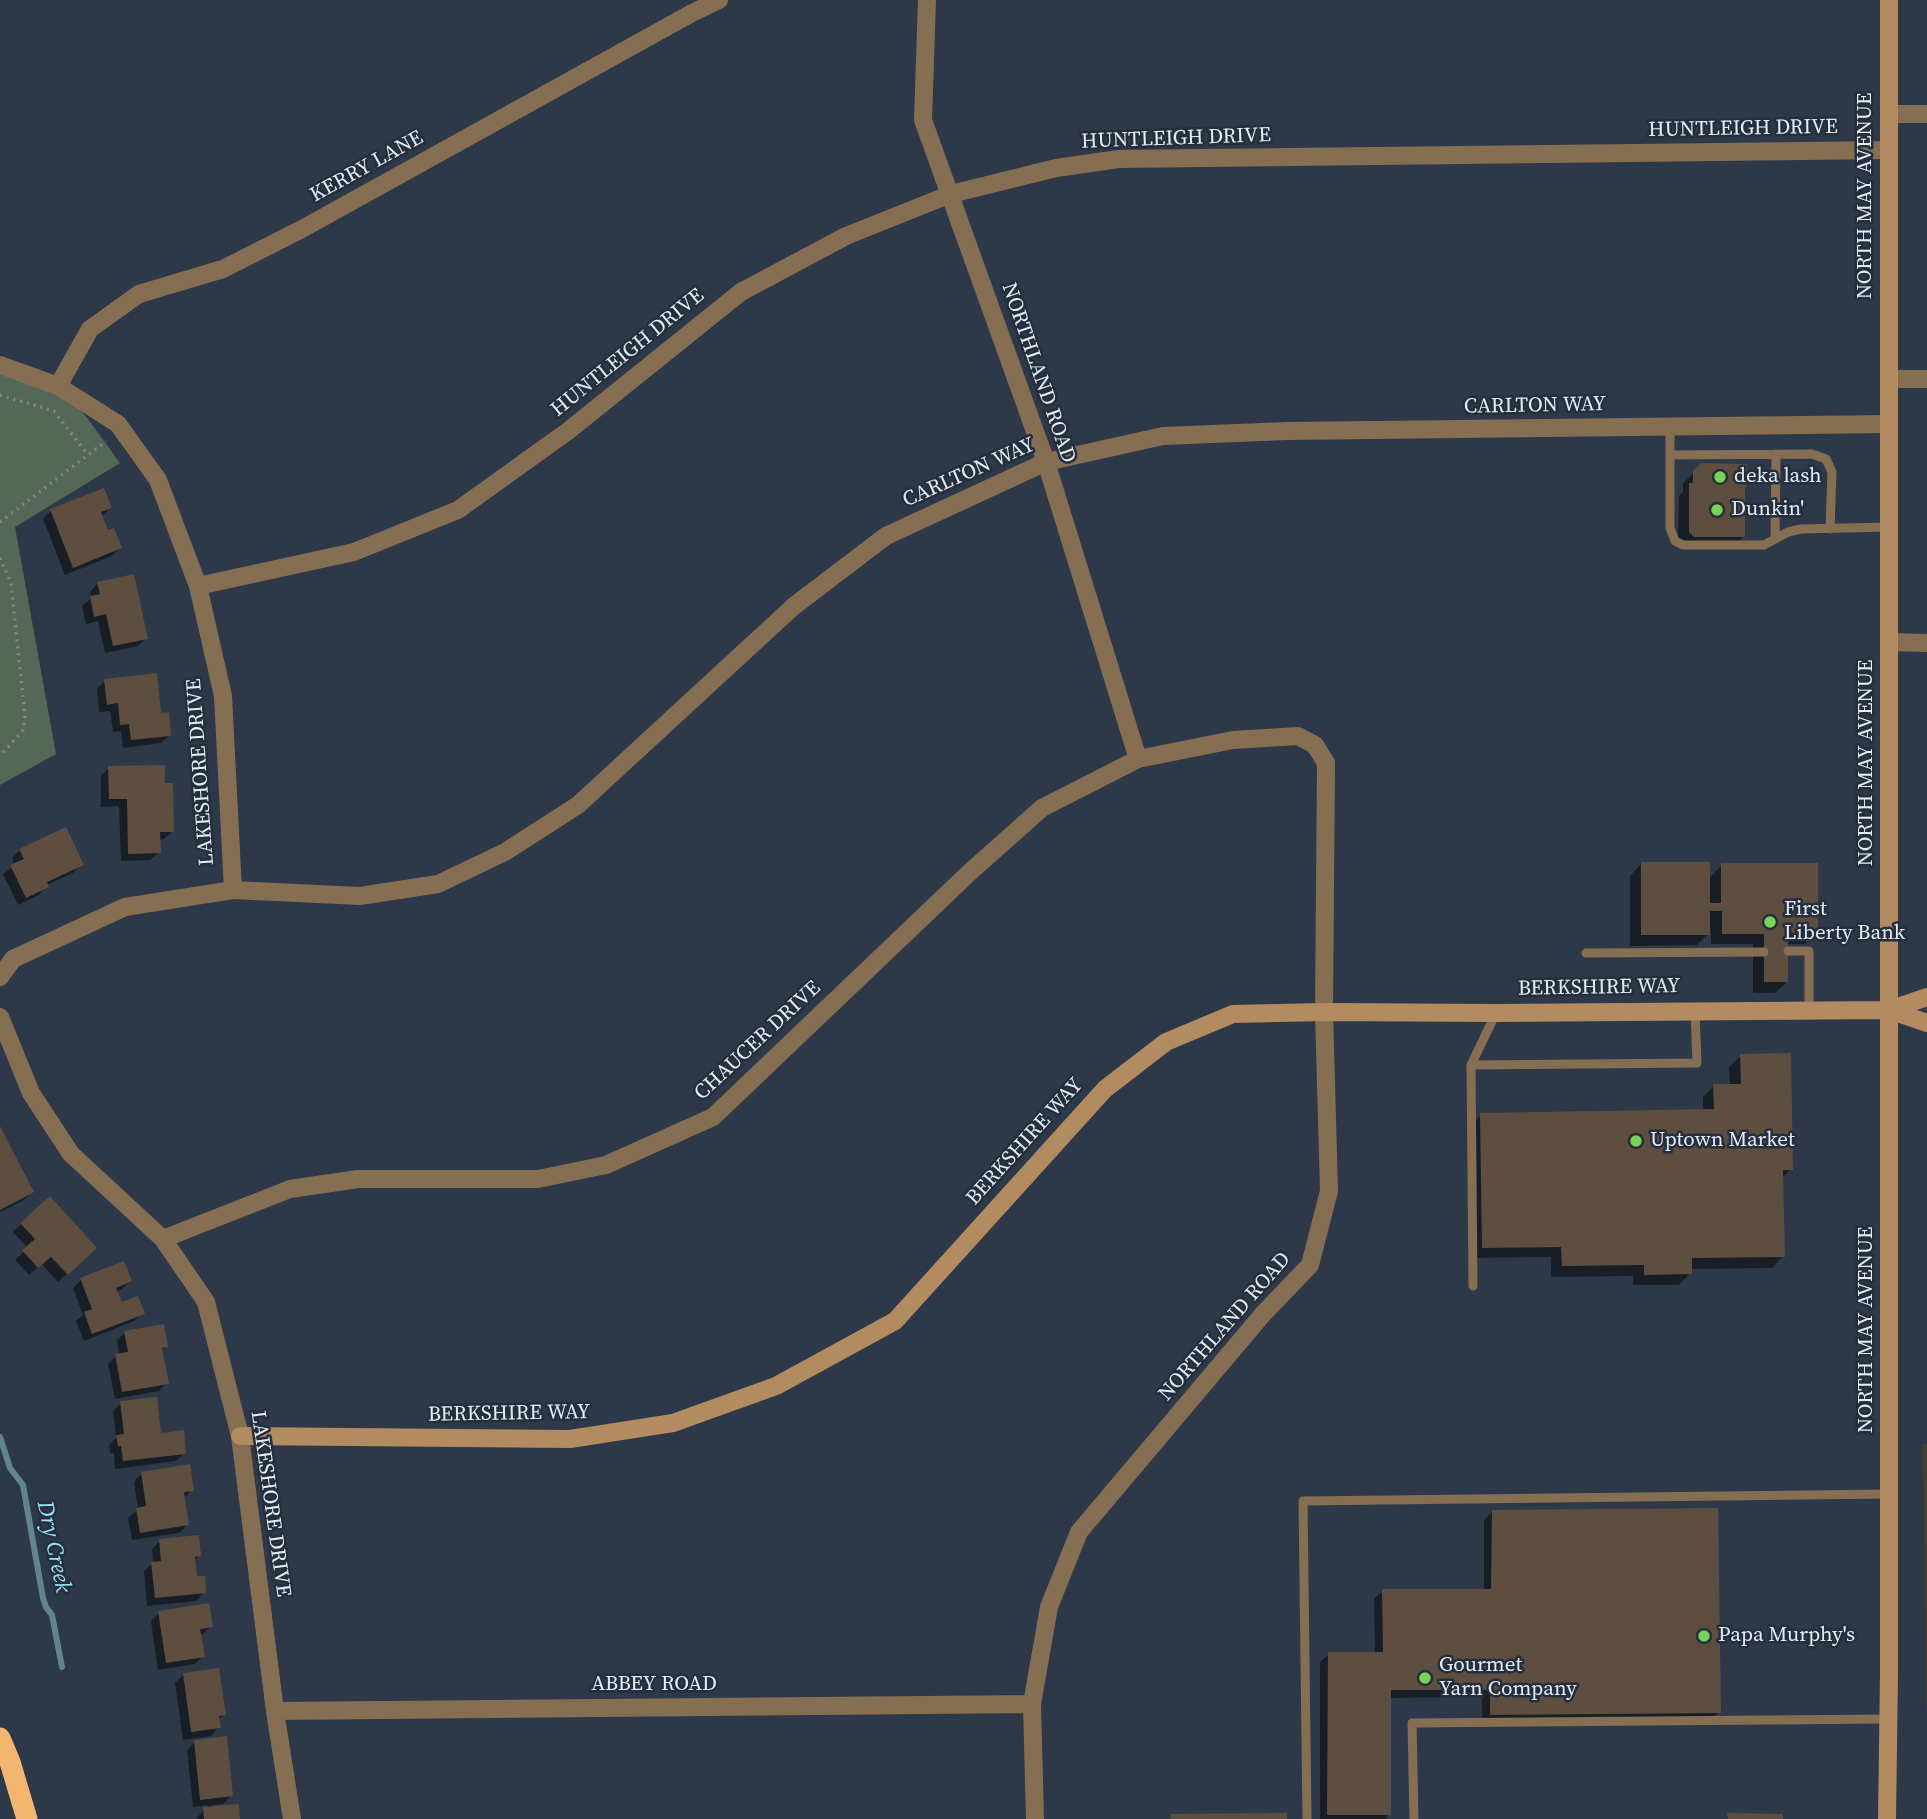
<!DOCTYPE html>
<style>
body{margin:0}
canvas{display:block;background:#2d3848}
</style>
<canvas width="1927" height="1819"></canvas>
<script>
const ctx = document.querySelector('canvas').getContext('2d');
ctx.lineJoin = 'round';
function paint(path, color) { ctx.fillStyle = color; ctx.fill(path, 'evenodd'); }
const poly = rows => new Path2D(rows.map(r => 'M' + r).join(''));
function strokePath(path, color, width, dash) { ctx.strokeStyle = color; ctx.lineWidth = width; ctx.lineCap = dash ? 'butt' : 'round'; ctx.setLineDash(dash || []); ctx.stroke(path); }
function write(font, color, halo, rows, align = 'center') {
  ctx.font = font + ' "Source Serif 4",serif'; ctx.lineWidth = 5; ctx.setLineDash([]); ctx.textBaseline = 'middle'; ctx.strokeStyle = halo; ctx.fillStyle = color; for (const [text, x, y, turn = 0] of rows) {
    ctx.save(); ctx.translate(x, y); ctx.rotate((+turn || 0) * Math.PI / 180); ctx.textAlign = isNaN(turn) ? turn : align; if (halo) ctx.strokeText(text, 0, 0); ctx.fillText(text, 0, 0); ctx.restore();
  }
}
const commercial = poly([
 [1923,1444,1927,1444,1927,1736]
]);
const green = poly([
 [0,363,50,383,85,415,120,463,15,527,56,754,0,785]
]);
const shadow = poly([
 [1702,465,1743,489,1743,537,1732,548,1678,544,1679,496,1683,492,1683,483],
 [110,508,101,517,107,532,120,548,112,556,65,575,43,519,51,511],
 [98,583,146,638,138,646,105,653,98,621,86,624,82,606,91,598,90,592],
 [105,681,160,715,170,735,161,743,123,748,121,731,113,732,110,711,99,712,97,689],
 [109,768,164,785,173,831,164,839,158,840,159,852,150,860,121,861,119,806,101,807,101,776],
 [20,850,81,865,73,873,47,885,39,895,18,905,3,874,15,865,12,858],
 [1641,864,1708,879,1722,865,1816,933,1805,944,1787,944,1787,982,1775,993,1753,993,1753,944,1711,944,1711,931,1697,945,1630,946,1630,876],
 [1741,1056,1791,1169,1782,1178,1783,1256,1772,1268,1690,1269,1690,1273,1679,1285,1633,1285,1633,1276,1551,1277,1551,1257,1472,1258,1470,1126,1481,1115,1703,1111,1703,1097,1714,1086,1730,1086,1729,1067],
 [0,1130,32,1192,24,1200,0,1212],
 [21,1224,86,1256,58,1282,42,1264,29,1275,15,1260,28,1248,13,1232],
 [81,1280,130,1281,122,1289,116,1292,121,1305,143,1313,134,1321,84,1341,76,1321,83,1315,73,1288],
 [125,1332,166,1346,161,1351,167,1383,159,1391,115,1399,108,1364,116,1356,119,1355,117,1340],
 [121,1403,160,1435,185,1453,176,1461,115,1469,114,1453,110,1453,109,1445,116,1438,113,1411],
 [142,1473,192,1490,184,1498,187,1525,179,1533,132,1540,128,1518,138,1509,134,1482],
 [1493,1511,1719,1712,1711,1720,1482,1722,1482,1697,1389,1698,1389,1814,1385,1819,1320,1819,1320,1662,1329,1654,1375,1654,1374,1599,1383,1591,1484,1591,1484,1520],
 [160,1541,199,1556,193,1561,195,1578,204,1592,196,1601,147,1606,144,1571,153,1563,152,1549],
 [159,1613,211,1626,203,1634,199,1635,203,1656,195,1664,158,1670,151,1621],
 [183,1675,224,1714,218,1720,219,1727,211,1736,183,1740,175,1683],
 [195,1742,232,1795,223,1804,211,1805,212,1808,238,1819,196,1819,208,1805,193,1807,187,1750]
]);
const stream = poly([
 [0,1437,10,1468,23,1485,43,1598,46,1607,52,1615,62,1667]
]);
const building = poly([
 [1701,463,1747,464,1747,487,1745,487,1745,537,1694,537,1689,532,1689,483,1693,483,1693,470],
 [104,488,112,508,101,512,108,530,114,528,122,548,73,568,50,509],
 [134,574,148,639,113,646,106,614,94,617,90,596,100,594,97,582],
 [157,673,161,713,169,712,171,736,131,740,129,724,120,725,118,703,107,705,104,679],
 [165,765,165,783,173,783,174,832,160,832,161,853,128,854,127,799,109,799,108,766],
 [66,827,84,865,47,882,49,887,26,898,10,865,24,859,19,849],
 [1641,862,1710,862,1710,903,1721,903,1721,863,1818,863,1818,933,1788,933,1788,982,1764,982,1764,934,1722,934,1722,911,1710,911,1710,935,1641,935],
 [1791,1053,1793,1170,1783,1170,1785,1257,1692,1258,1692,1274,1644,1275,1644,1265,1562,1266,1561,1247,1482,1248,1480,1113,1714,1109,1713,1084,1741,1084,1740,1054],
 [0,1126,34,1192,0,1210],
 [50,1196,97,1248,68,1275,51,1257,38,1268,22,1250,35,1239,20,1223],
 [124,1261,132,1281,116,1288,122,1302,138,1296,145,1314,92,1334,84,1312,92,1309,80,1278],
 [164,1324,168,1347,162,1348,169,1384,122,1392,115,1354,128,1352,124,1331],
 [157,1397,161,1433,184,1430,186,1454,123,1461,121,1446,118,1446,116,1435,124,1434,120,1401],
 [190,1464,194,1491,184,1492,189,1525,140,1533,136,1508,146,1506,141,1472],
 [1718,1508,1721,1713,1490,1715,1490,1690,1391,1690,1391,1815,1327,1815,1328,1652,1383,1652,1382,1589,1491,1589,1492,1510],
 [199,1535,201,1556,195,1557,197,1576,205,1576,206,1593,155,1598,151,1562,161,1561,159,1539],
 [209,1603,213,1627,200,1629,205,1657,166,1663,158,1611],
 [219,1668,226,1715,219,1716,221,1728,191,1732,183,1673],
 [227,1736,233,1796,200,1800,194,1740],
 [239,1804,240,1819,204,1819,203,1807],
 [1287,1813,1287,1819,1171,1819,1170,1814],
 [1727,1813,1783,1814,1783,1819,1728,1819]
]);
const path = poly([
 [0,395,54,411,88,455],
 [0,522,106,441],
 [0,558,11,583,25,716,23,730,0,756]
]);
const lane = poly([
 [1670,427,1670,528,1675,541,1683,545,1764,545,1788,532,1801,529,1889,527],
 [1670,455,1812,454,1826,459,1832,472,1830,529],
 [1775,539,1776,454],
 [1788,951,1809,951,1809,1009],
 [1586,953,1764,952],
 [1471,1065,1697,1063,1695,1011],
 [1473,1286,1471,1065,1496,1013],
 [1307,1819,1303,1501,1889,1494],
 [1414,1819,1412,1723,1888,1719]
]);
const street = poly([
 [927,0,923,120,1046,462,1138,759],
 [1889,114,1927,114],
 [0,365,58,386,118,424,158,480,198,586,223,696,233,890,125,907,13,959,0,977],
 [1889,379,1927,379],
 [58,386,90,329,139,294,223,269,302,229,692,13,719,0],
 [198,586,354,552,458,510,568,431,741,292,846,236,951,194,1056,168,1119,159,1889,150],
 [1889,642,1927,643],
 [233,890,360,896,438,884,505,852,578,805,794,606,886,536,1046,462,1163,436,1287,431,1889,424],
 [0,1017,31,1093,71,1154,163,1239,206,1302,240,1436,275,1711,292,1819],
 [163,1239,290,1189,358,1179,538,1179,606,1165,713,1117,970,872,1042,808,1138,759,1233,740,1298,736,1315,745,1326,763,1324,1012,1329,1191,1310,1265,1263,1314,1079,1532,1049,1607,1032,1704,1035,1819],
 [275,1711,1032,1704]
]);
const secondary = poly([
 [1927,997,1889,1010,1927,1023],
 [240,1436,570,1439,673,1423,776,1386,895,1321,1105,1089,1166,1042,1233,1014,1324,1012,1496,1013,1889,1010],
 [1887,1819,1889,1674,1889,0]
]);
const highway = poly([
 [0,1738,10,1762,27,1819]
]);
const markers = [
 [1720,477,7,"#79d158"],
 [1717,510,7,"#79d158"],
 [1770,922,7,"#79d158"],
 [1636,1141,7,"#79d158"],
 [1704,1636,7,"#79d158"],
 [1425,1678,7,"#79d158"]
];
const streetNames = [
 ["HUNTLEIGH DRIVE",1743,129,-1],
 ["HUNTLEIGH DRIVE",1176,139,-2],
 ["KERRY LANE",367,167,-29],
 ["NORTH MAY AVENUE",1866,196,-90],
 ["HUNTLEIGH DRIVE",628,353,-39],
 ["NORTHLAND ROAD",1038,373,71],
 ["CARLTON WAY",1535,406,-1],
 ["CARLTON WAY",969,473,-24],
 ["NORTH MAY AVENUE",1867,763,-90],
 ["LAKESHORE DRIVE",201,772,-94],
 ["BERKSHIRE WAY",1599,988,-1],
 ["CHAUCER DRIVE",758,1041,-43],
 ["BERKSHIRE WAY",1025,1142,-48],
 ["NORTHLAND ROAD",1225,1327,-49],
 ["NORTH MAY AVENUE",1867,1330,-90],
 ["BERKSHIRE WAY",509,1414,-1],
 ["LAKESHORE DRIVE",270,1504,82],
 ["ABBEY ROAD",654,1685]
];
const poiNames = [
 ["deka lash",1734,477],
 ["Dunkin'",1731,510],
 ["First",1784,910],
 ["Liberty Bank",1784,934],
 ["Uptown Market",1650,1141],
 ["Papa Murphy's",1718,1636],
 ["Gourmet",1439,1666],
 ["Yarn Company",1439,1690]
];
const waterNames = [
 ["Dry Creek",53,1547,78]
];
paint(commercial, '#483e2e');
paint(green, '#536856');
paint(shadow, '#0007');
strokePath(stream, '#62848d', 6);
paint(building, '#5d4e3f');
strokePath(path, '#7e8895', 3.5, [2, 5]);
strokePath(lane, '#866e53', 9);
strokePath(street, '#866e53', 18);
strokePath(secondary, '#b28b60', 18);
strokePath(highway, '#f2b671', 21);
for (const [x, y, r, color] of markers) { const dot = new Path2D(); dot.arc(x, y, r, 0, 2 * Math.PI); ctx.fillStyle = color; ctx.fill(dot); strokePath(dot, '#242e3d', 2.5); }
write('21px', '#e4ebf5', '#242e3d', streetNames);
write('21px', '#e4ebf5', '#242e3d', poiNames, 'left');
write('italic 23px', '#94e4f3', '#242e3d', waterNames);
</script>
